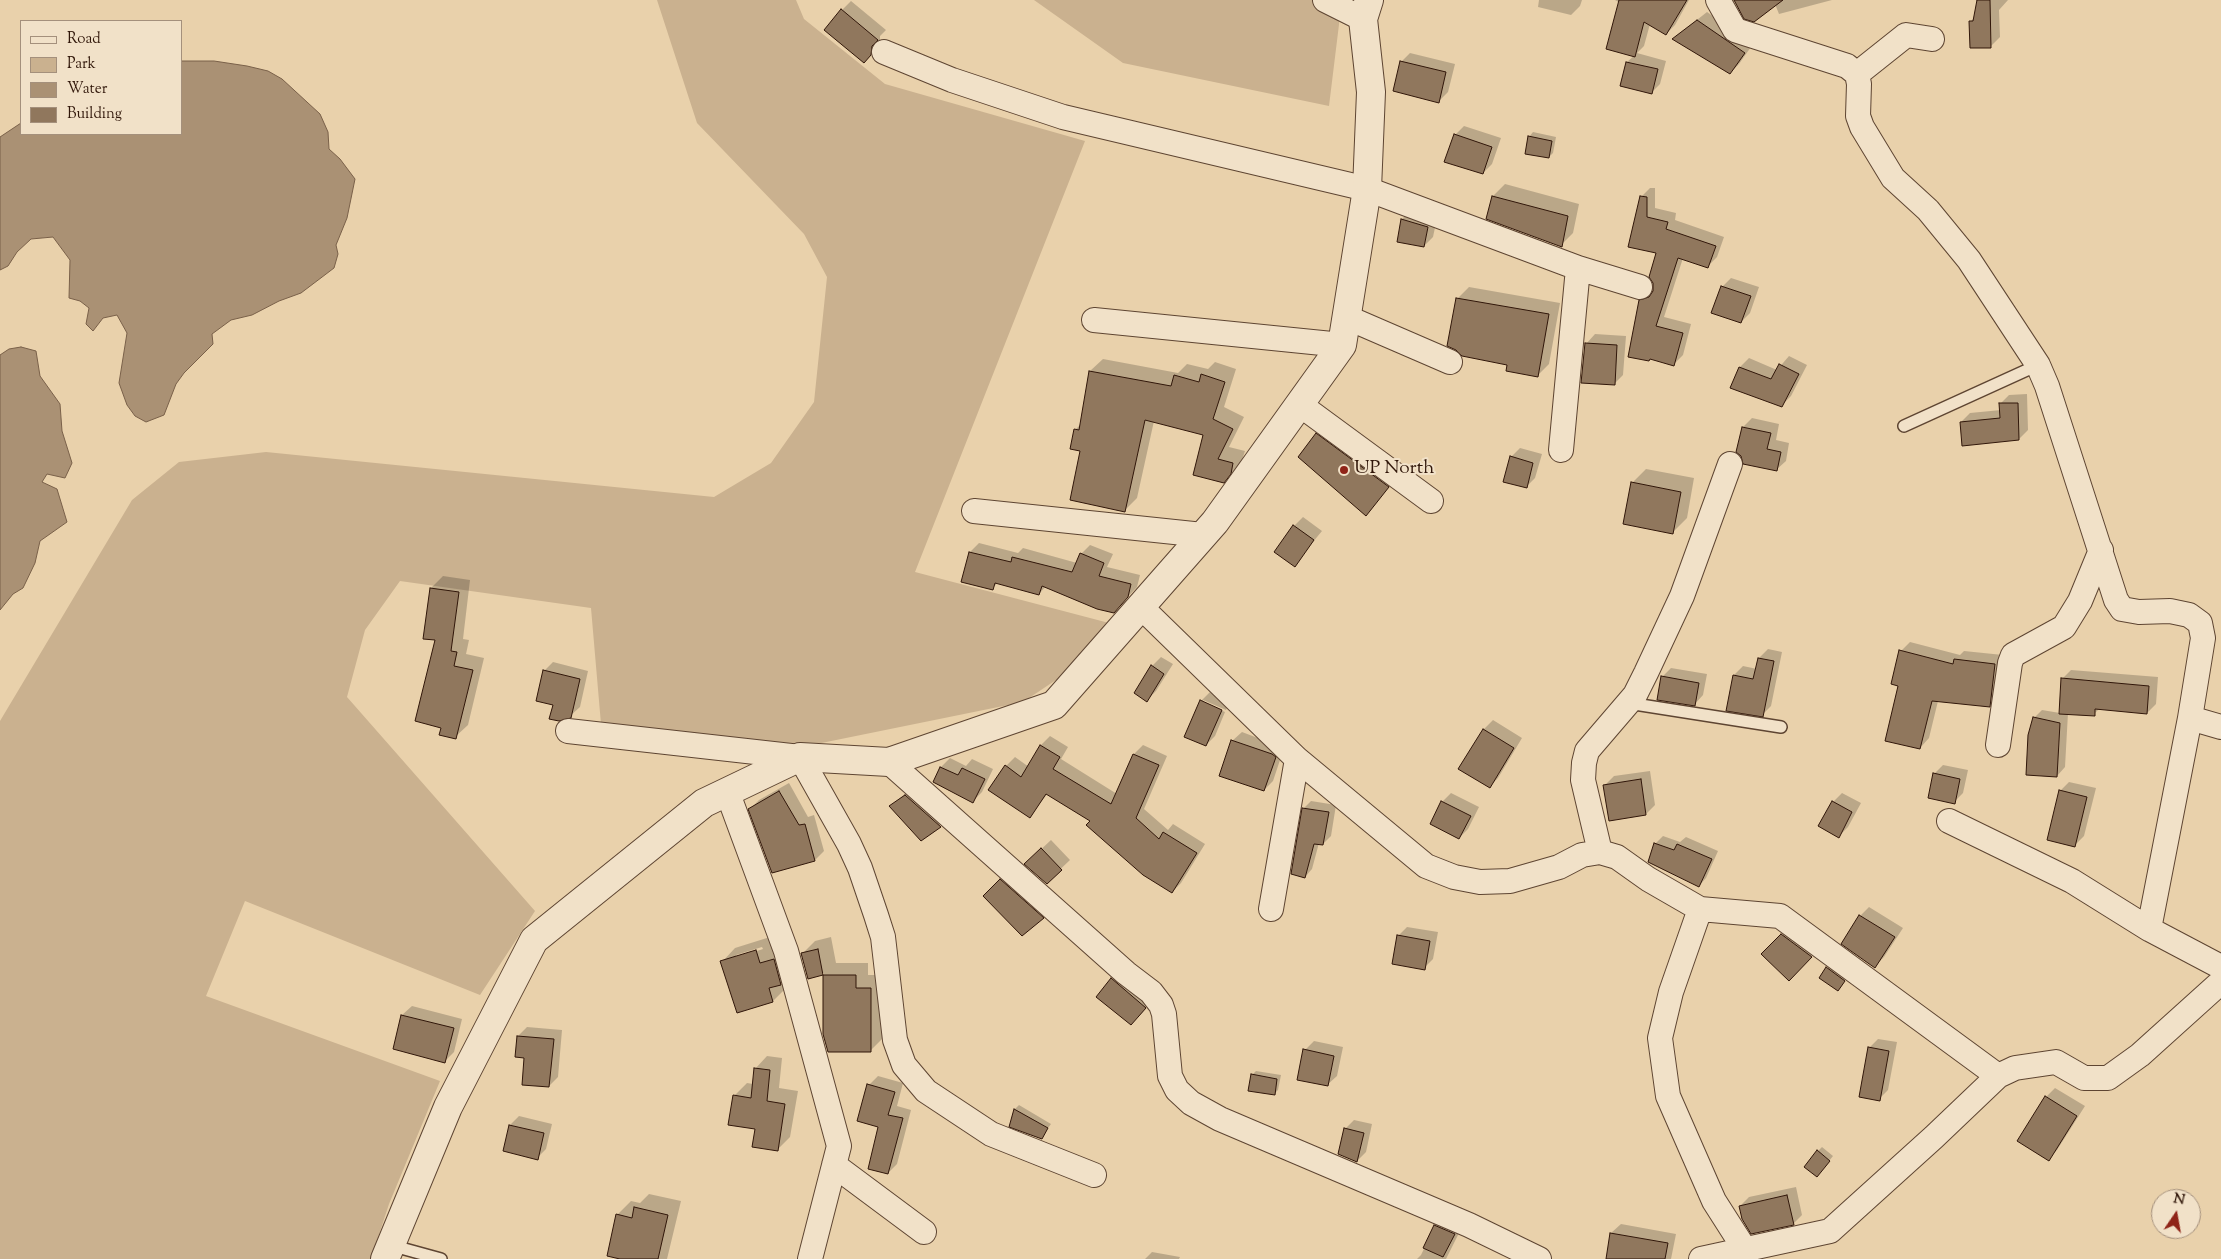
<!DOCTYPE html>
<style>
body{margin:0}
#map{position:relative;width:2221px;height:1259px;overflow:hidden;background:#e9d1ab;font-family:"Sorts Mill Goudy",serif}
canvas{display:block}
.legend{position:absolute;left:20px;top:20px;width:162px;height:115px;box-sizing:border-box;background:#f1e1c8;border:1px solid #a4907c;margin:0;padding:6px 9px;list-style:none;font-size:15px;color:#301609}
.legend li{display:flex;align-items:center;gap:10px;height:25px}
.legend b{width:25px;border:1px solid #a4907c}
.north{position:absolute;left:2151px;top:1189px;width:50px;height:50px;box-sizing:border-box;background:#f1e1c8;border:1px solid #a4907c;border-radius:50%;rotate:12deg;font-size:14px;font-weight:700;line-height:20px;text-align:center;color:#301609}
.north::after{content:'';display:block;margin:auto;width:18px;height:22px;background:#8f2418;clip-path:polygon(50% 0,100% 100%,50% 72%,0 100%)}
</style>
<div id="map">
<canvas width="2221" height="1259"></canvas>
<ul class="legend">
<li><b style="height:6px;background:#f1e1c8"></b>Road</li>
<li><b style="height:14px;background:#cab18f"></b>Park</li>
<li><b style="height:14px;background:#aa9174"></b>Water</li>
<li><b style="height:14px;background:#90775d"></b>Building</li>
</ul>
<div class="north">N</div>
</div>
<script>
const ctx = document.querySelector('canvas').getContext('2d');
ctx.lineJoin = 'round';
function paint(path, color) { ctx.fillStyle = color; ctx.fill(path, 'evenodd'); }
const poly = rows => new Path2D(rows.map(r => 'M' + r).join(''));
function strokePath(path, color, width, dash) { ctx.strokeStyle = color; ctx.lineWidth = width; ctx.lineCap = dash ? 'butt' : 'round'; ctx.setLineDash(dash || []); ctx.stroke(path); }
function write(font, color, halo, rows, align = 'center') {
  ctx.font = font + ' "Sorts Mill Goudy",serif'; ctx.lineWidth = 4; ctx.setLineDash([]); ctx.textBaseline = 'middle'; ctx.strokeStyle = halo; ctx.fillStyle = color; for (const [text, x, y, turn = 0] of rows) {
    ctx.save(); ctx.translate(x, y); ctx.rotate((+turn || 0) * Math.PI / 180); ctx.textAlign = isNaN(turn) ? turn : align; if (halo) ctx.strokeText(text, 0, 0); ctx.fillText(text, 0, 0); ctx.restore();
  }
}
const green = poly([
 [657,0,796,0,804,19,885,84,1085,141,915,572,1109,623,1080,664,1023,702,787,750,601,724,591,608,400,581,365,630,347,697,535,911,480,995,245,901,206,996,440,1081,389,1204,371,1259,0,1259,0,721,132,500,179,462,266,452,714,497,771,463,814,402,827,277,804,234,697,123],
 [1034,0,1342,0,1329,106,1123,63]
]);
const water = poly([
 [181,61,214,61,247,66,268,71,282,79,320,114,328,132,329,149,340,159,355,179,347,218,336,245,338,254,334,268,301,293,279,301,252,315,231,320,212,334,213,344,184,373,176,384,164,415,146,422,135,416,127,405,119,383,127,333,117,315,103,318,93,331,86,324,89,308,80,301,69,298,70,260,53,237,31,239,17,252,8,266,0,270,0,137,21,123,21,134,181,134,181,61],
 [21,347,36,351,40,376,60,404,62,431,72,463,65,478,47,474,42,482,57,489,67,522,40,541,35,563,23,588,13,594,0,610,0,355,9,349,21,347]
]);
const shadow = poly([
 [1539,0,1582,0,1580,6,1571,15,1538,7],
 [1615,0,1689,0,1675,25,1666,34,1650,24,1644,46,1637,53,1666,61,1660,84,1651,93,1622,85,1627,62,1635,55,1620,3],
 [1735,0,1832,0,1779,14,1775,4],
 [1978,0,2008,0,1999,10,2000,37,1991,46,1970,22,1975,17],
 [851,1,886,30,880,36,880,45,864,62,842,10],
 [1707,12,1753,44,1739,64,1730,73,1674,38],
 [1410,53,1455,64,1448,92,1439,101,1401,62],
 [1464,126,1501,138,1492,164,1483,173,1455,135],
 [1533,132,1556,137,1553,153,1549,157,1529,137],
 [1505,184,1579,204,1573,233,1561,245,1488,218,1493,196],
 [1650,188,1655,188,1655,208,1676,213,1675,220,1724,237,1717,257,1708,266,1683,258,1664,317,1691,324,1683,355,1674,364,1640,301,1649,292,1654,290,1658,252,1630,246,1641,197],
 [1411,210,1437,218,1433,237,1424,246,1402,219],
 [1731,278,1759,287,1750,313,1741,322,1722,287],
 [1469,287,1560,303,1549,364,1538,375,1509,364,1458,298],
 [1595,334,1626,336,1623,375,1614,384,1586,344],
 [1789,356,1807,365,1791,396,1782,405,1732,387,1740,367,1749,358,1777,370],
 [1103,359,1178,373,1187,364,1208,369,1215,362,1236,369,1224,407,1244,417,1229,447,1245,451,1242,460,1236,469,1223,482,1204,434,1154,421,1137,498,1125,510,1082,450,1075,430,1081,424,1090,371],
 [2027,394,2028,430,2019,439,1961,422,1970,413,2001,410,2000,404,2009,395],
 [1752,418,1779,424,1776,440,1789,443,1786,461,1776,470,1743,427],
 [1331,421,1401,473,1366,514,1317,434],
 [1520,448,1542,454,1535,478,1526,487,1511,457],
 [1646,469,1694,478,1687,518,1673,532,1632,483],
 [1303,517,1322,531,1294,565,1294,526],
 [979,543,1018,553,1023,548,1077,563,1081,554,1090,545,1113,554,1107,567,1140,575,1137,587,1123,602,1046,586,1039,594,998,582,993,588,970,552],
 [443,576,470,580,463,639,469,640,466,654,484,658,468,725,455,737,443,727,437,639,431,588],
 [1910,642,1960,655,1964,651,2003,655,1998,697,1989,706,1938,701,1929,738,1920,748,1899,685,1901,651],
 [1768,649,1782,652,1771,706,1762,715,1734,675,1743,666,1757,669,1759,658],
 [1161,657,1173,664,1156,691,1147,700,1152,666],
 [553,662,588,671,580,707,570,716,554,704,544,671],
 [1671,668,1707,674,1703,695,1694,705,1662,677],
 [2071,670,2158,677,2156,704,2147,713,2100,708,2094,714,2068,713,2065,767,2057,776,2034,718,2042,710,2060,713,2062,679],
 [1210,692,1230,701,1226,710,1203,700,1203,703,1225,712,1215,736,1206,745,1201,701],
 [1493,720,1522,738,1498,778,1489,787,1460,769,1484,729],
 [1242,732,1284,748,1273,781,1264,790,1232,741],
 [1050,736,1068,747,1061,759,1117,794,1134,754,1143,745,1167,756,1144,809,1168,830,1173,824,1205,844,1181,883,1172,892,1092,820,1048,793,1030,816,1006,766,1015,757,1029,767,1041,745],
 [950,758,966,766,972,759,993,769,982,792,973,801,934,782,941,767],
 [1943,765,1968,770,1963,793,1954,802,1934,774],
 [1650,771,1655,805,1646,814,1605,785,1614,776],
 [2069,782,2096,788,2084,836,2075,845,2060,791],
 [789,783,808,817,814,815,824,851,815,860,750,809,759,800],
 [915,786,949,817,921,840,890,806],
 [1451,793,1479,807,1468,829,1459,838,1442,802],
 [1842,793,1861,803,1848,827,1839,836,1833,802],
 [1311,801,1336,805,1331,836,1323,844,1319,843,1312,869,1305,877,1304,808],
 [1663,836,1680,842,1686,837,1718,851,1706,878,1699,886,1655,844],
 [1051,840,1070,860,1047,882,1035,855],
 [1009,871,1052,909,1043,917,985,896],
 [1869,907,1903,928,1884,957,1875,966,1860,916],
 [1791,926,1820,947,1789,979,1763,954],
 [1407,927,1438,932,1433,959,1424,968,1398,936],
 [770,937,787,987,773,1001,738,1012,722,962,735,948],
 [762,947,763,949,736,958,736,955],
 [831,937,836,963,868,963,868,975,884,975,883,1038,870,1051,824,1034,824,973,809,977,802,954,815,941],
 [1831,964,1848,976,1838,989,1821,977],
 [1121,970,1154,998,1140,1015,1112,979],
 [412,1006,462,1019,454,1052,445,1061,394,1048,402,1015],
 [527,1027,562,1030,558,1077,549,1086,526,1056,518,1036],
 [1878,1039,1897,1042,1888,1090,1879,1099,1869,1048],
 [1314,1041,1343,1047,1337,1076,1327,1085,1305,1050],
 [767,1056,782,1058,779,1088,798,1091,790,1137,777,1150,756,1128,734,1096,747,1083,753,1084,755,1069],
 [1256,1071,1281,1075,1278,1090,1274,1094,1252,1075],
 [878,1076,903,1083,897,1106,911,1110,897,1164,888,1173,880,1126,869,1085],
 [2055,1088,2085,1106,2057,1150,2048,1159,2019,1140,2046,1097],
 [1019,1105,1051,1124,1041,1138,1011,1126,1015,1109],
 [519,1116,552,1124,546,1149,537,1158,510,1125],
 [1354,1120,1372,1124,1366,1152,1357,1161,1345,1129],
 [1822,1147,1833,1156,1821,1171,1818,1151],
 [1796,1187,1802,1215,1793,1224,1740,1206,1749,1197],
 [649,1194,681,1201,667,1259,618,1259,617,1215,631,1201,640,1203],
 [1444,1217,1463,1225,1446,1259,1417,1259,1421,1255,1435,1226],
 [1621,1224,1676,1234,1671,1259,1607,1259,1611,1233],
 [1152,1252,1180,1257,1179,1259,1145,1259]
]);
const building = poly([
 [1619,0,1687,0,1666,35,1644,22,1635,57,1606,49,1619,0],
 [1734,0,1783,0,1754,22,1744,19,1734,0],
 [1977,0,1990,0,1991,48,1970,48,1969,21,1973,21,1977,0],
 [841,9,878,40,872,46,871,55,864,63,824,30,841,9],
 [1697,20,1745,53,1730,74,1672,39,1697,20],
 [1400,61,1446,72,1439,103,1393,91,1400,61],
 [1626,62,1658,69,1652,94,1620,86,1626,62],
 [1454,134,1492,147,1483,174,1444,162,1454,134],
 [1528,136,1552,141,1549,158,1525,154,1528,136],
 [1492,196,1568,216,1562,247,1486,219,1492,196],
 [1640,196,1647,197,1647,217,1668,222,1666,229,1716,246,1708,268,1678,258,1656,326,1683,333,1674,366,1650,359,1649,361,1628,357,1639,300,1649,297,1653,291,1653,283,1649,277,1656,253,1628,247,1640,196],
 [1401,219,1428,227,1424,247,1397,242,1401,219],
 [1721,286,1751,296,1741,323,1711,313,1721,286],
 [1456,298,1549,314,1538,377,1506,371,1507,365,1462,356,1456,350,1447,346,1456,298],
 [1585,343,1617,345,1615,385,1581,383,1585,343],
 [1779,364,1799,374,1782,407,1730,388,1739,367,1771,379,1779,364],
 [1089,371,1171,386,1174,375,1199,382,1201,374,1225,382,1213,419,1233,429,1218,459,1233,463,1231,474,1224,483,1193,475,1203,435,1145,420,1125,512,1070,500,1080,451,1070,449,1074,429,1079,430,1089,371],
 [1999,403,2018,403,2019,440,1962,446,1960,422,2000,418,1999,403],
 [1742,427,1771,433,1767,449,1781,452,1777,471,1743,464,1741,456,1736,452,1742,427],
 [1316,433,1389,487,1366,516,1298,457,1316,433],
 [1510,456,1533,463,1527,488,1503,482,1510,456],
 [1631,482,1681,492,1673,534,1623,524,1631,482],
 [1293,525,1314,540,1295,567,1274,552,1293,525],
 [969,552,1011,562,1012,557,1072,572,1080,553,1104,563,1099,576,1131,584,1128,597,1114,613,1097,609,1042,586,1039,595,995,583,993,590,961,582,969,552],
 [430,588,459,592,451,651,457,652,454,666,473,670,456,739,439,735,441,728,415,721,435,640,423,639,430,588],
 [1899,650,1953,664,1954,659,1995,664,1990,707,1932,701,1920,749,1885,741,1898,686,1891,684,1899,650],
 [1758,658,1774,661,1763,717,1726,711,1733,675,1753,679,1758,658],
 [1151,665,1164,674,1147,702,1134,693,1151,665],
 [543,670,580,679,571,718,559,721,549,719,553,705,536,701,543,670],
 [1661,676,1699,683,1695,706,1657,700,1661,676],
 [2061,678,2149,686,2147,714,2095,709,2095,716,2059,714,2061,678],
 [1200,700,1222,710,1206,746,1184,737,1200,700],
 [2033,717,2060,723,2057,777,2026,775,2028,735,2033,717],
 [1483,729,1514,748,1490,788,1458,769,1483,729],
 [1231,740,1272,754,1276,757,1264,791,1219,776,1231,740],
 [1040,745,1060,757,1053,769,1111,804,1133,754,1159,765,1136,818,1159,839,1163,832,1197,853,1172,893,1143,875,1086,825,1090,821,1046,794,1030,818,988,790,1005,765,1021,777,1040,745],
 [940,767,958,775,962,768,985,779,973,803,933,782,940,767],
 [1933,773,1960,779,1955,804,1928,798,1933,773],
 [1641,779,1646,815,1609,821,1603,785,1641,779],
 [2059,790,2087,797,2075,847,2047,840,2059,790],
 [779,791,799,825,805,824,815,861,772,873,748,809,779,791],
 [905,795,941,827,921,841,889,806,905,795],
 [1441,801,1471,816,1459,839,1430,824,1441,801],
 [1832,801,1852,812,1839,838,1818,826,1832,801],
 [1302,808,1329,812,1323,845,1314,844,1305,878,1291,874,1302,808],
 [1654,843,1674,850,1677,844,1712,859,1699,887,1648,862,1654,843],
 [1041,848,1062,870,1047,884,1024,864,1041,848],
 [1000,879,1044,918,1022,936,983,896,1000,879],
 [1859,915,1895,937,1875,968,1841,944,1859,915],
 [1781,934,1812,957,1789,981,1761,954,1781,934],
 [1397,935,1430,941,1425,970,1392,964,1397,935],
 [818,949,823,975,856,975,856,988,871,988,871,1052,828,1052,823,1034,823,975,808,979,801,953,818,949],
 [756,950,760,963,774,959,781,985,769,988,773,1002,737,1013,720,961,756,950],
 [1826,967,1845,981,1838,991,1819,978,1826,967],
 [1111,978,1146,1008,1131,1025,1096,997,1111,978],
 [401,1015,454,1028,445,1063,393,1049,401,1015],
 [517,1036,554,1039,549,1087,522,1085,524,1058,515,1057,517,1036],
 [1868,1047,1889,1051,1880,1101,1859,1097,1868,1047],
 [1303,1049,1334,1056,1328,1086,1297,1080,1303,1049],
 [754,1068,770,1070,767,1101,785,1104,778,1151,752,1147,755,1129,728,1125,733,1095,751,1098,754,1068],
 [1251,1074,1277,1079,1275,1095,1248,1091,1251,1074],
 [867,1084,895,1092,888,1115,903,1118,888,1174,868,1169,878,1127,857,1121,867,1084],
 [2045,1096,2077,1116,2049,1161,2017,1141,2045,1096],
 [1014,1109,1048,1128,1042,1139,1009,1127,1014,1109],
 [509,1125,544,1133,538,1160,503,1151,509,1125],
 [1344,1128,1364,1133,1357,1162,1338,1154,1344,1128],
 [1817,1150,1830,1161,1817,1177,1804,1167,1817,1150],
 [1787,1195,1794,1225,1751,1234,1742,1219,1739,1206,1787,1195],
 [634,1207,668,1215,658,1259,620,1259,607,1256,616,1214,632,1218,634,1207],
 [1434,1225,1455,1234,1443,1257,1423,1248,1434,1225],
 [1610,1233,1668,1243,1665,1259,1606,1259,1610,1233]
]);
const service = poly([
 [1904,426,2038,365],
 [1628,703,1781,727],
 [390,1245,441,1259]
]);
const minor = poly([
 [1325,0,1363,19],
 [1718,0,1735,30,1847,66,1857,74,1859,84,1858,116,1862,127,1893,178,1928,210,1969,260,2038,365,2047,386,2116,600,2122,609,2139,612,2170,611,2189,615,2200,623,2203,638,2190,718,2221,727],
 [884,52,952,80,1063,117,1367,189,1578,268,1640,287],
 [1857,74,1906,35,1932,39],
 [1346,317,1450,362],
 [1094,320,1342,345],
 [1299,404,1431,501],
 [1561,450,1578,268],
 [974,511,1203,535],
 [1140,606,1297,759,1426,866,1454,877,1480,882,1510,881,1559,867,1582,855,1600,852,1617,857,1648,879,1700,909,1671,992,1660,1038,1668,1096,1714,1201,1744,1248],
 [568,731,800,757,849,844,860,868,876,915,883,937,895,1040,904,1065,926,1091,991,1134,1094,1175],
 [1998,745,2010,663,2013,655,2064,627,2080,601,2101,550],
 [889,762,1126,973,1151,992,1161,1005,1164,1014,1170,1076,1177,1090,1191,1103,1220,1119,1469,1225,1539,1259],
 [727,791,786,951,839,1146,810,1259],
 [1949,821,2072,881,2149,929,2221,967],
 [1600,852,1583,780,1584,763,1587,751,1635,695,1646,673,1682,596,1730,464],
 [1271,909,1297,759],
 [1700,909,1780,916,1998,1076],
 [2149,929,2190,718],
 [834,1165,924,1232],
 [1701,1259,1830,1231,1934,1137,1998,1076,2015,1068,2056,1062,2084,1078,2108,1078,2140,1055,2221,982]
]);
const tertiary = poly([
 [385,1259,448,1107,534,940,704,803,800,757,889,762,1054,705,1215,522,1342,345,1367,189,1371,92,1363,19,1369,0]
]);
const markers = [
 [1344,470,5,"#8f2418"]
];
const poiNames = [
 ["UP North",1354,470]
];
paint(green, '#cab18f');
paint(water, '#aa9174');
strokePath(water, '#796049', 1);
paint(shadow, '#0003');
paint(building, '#90775d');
strokePath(building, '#301609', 1);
strokePath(service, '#5e4532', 14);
strokePath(minor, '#5e4532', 26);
strokePath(tertiary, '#5e4532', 30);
strokePath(service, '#f1e1c8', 11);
strokePath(minor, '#f1e1c8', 24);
strokePath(tertiary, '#f1e1c8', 28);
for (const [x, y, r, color] of markers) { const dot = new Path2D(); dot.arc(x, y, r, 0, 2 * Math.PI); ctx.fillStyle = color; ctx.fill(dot); strokePath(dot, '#f1e1c8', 2); }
write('19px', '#301609', '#f1e1c8', poiNames, 'left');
</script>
